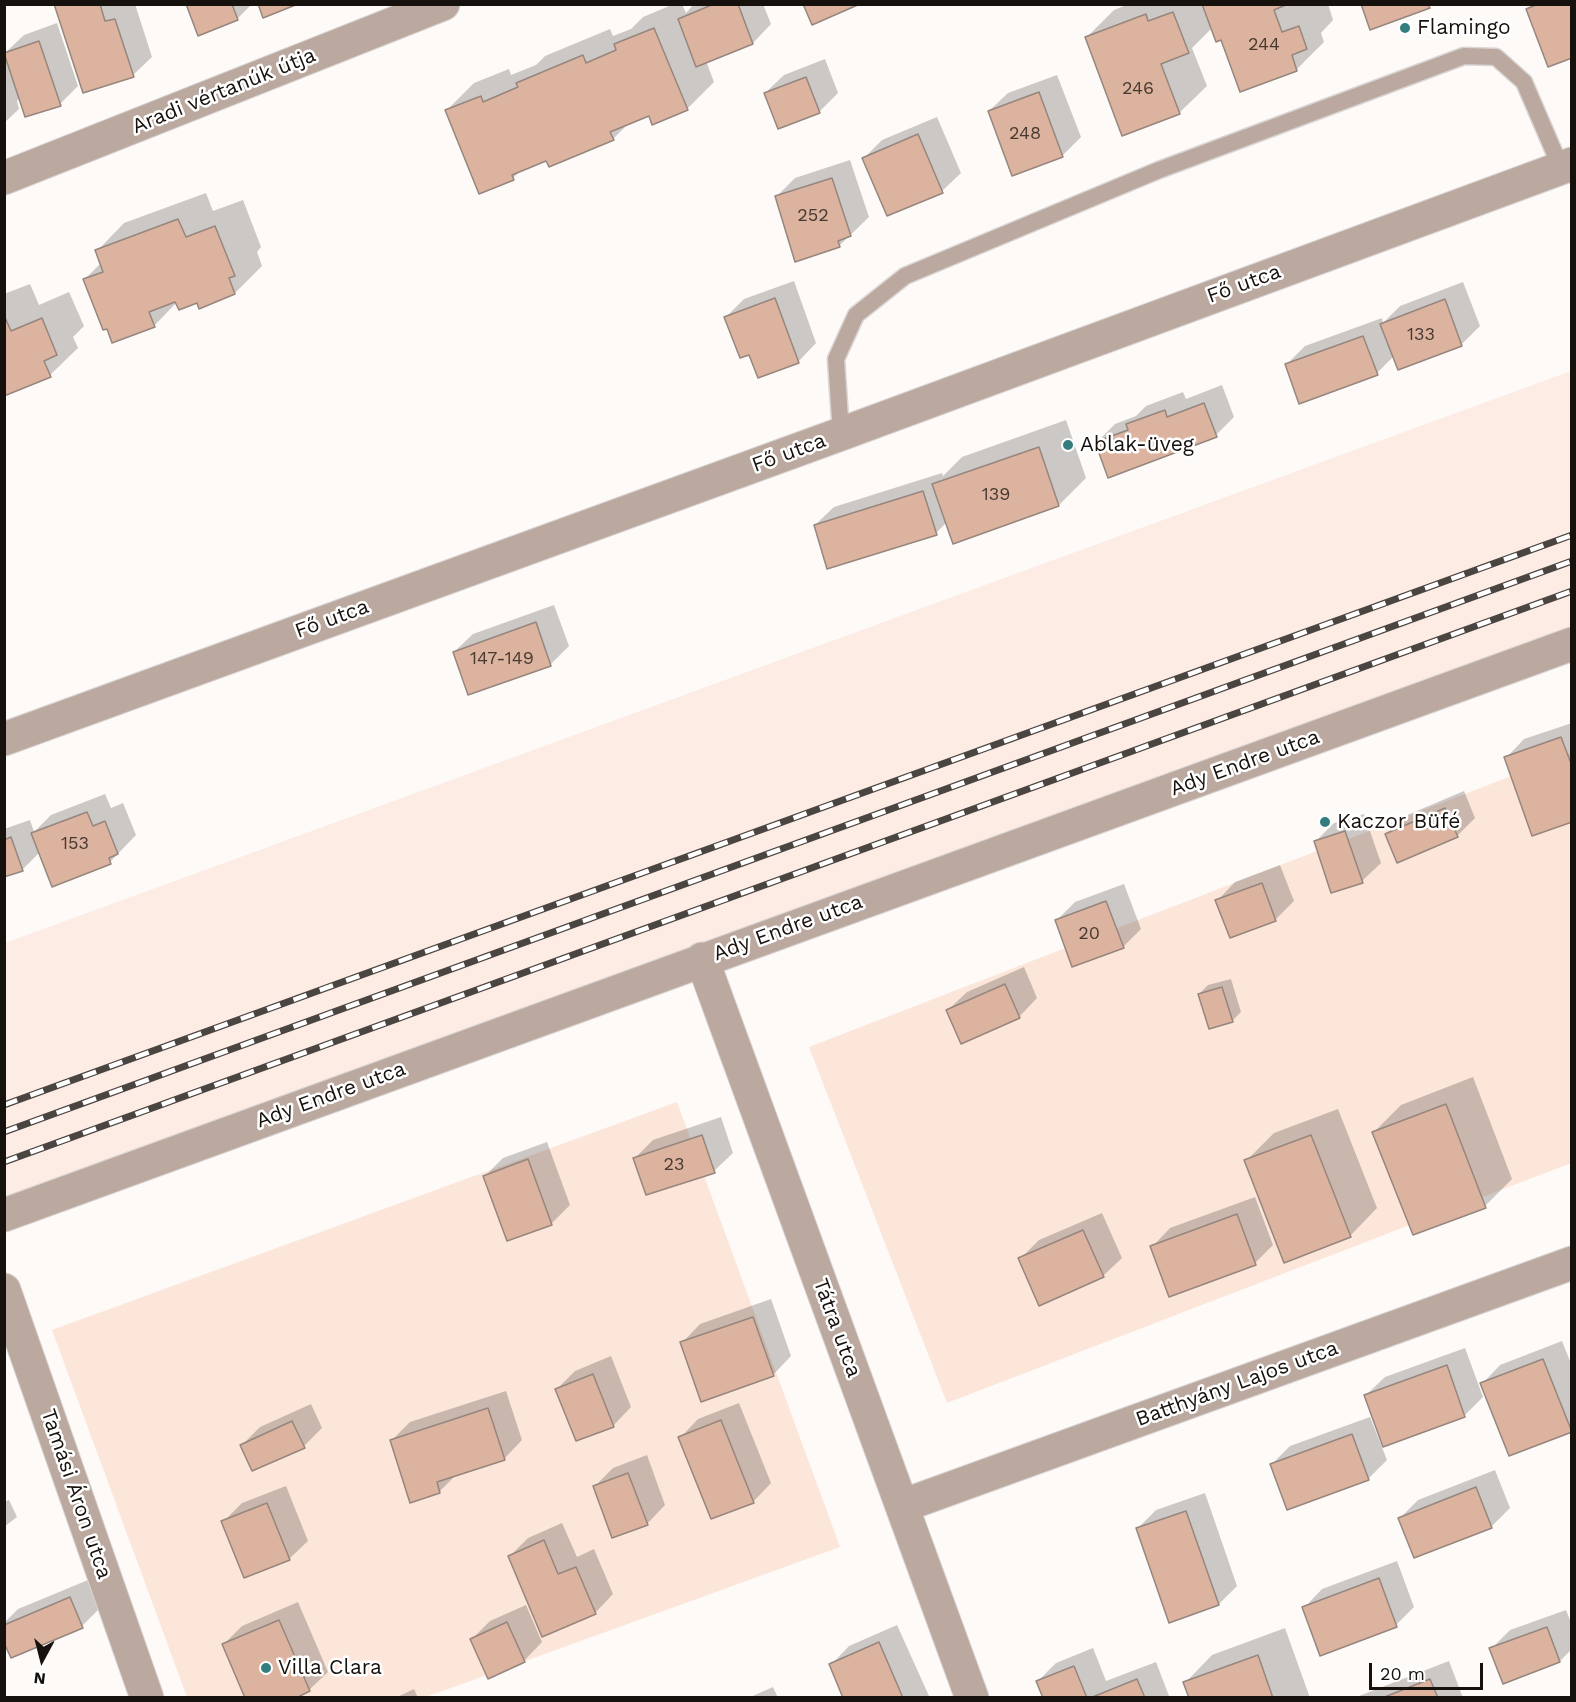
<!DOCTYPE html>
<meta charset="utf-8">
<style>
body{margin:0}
#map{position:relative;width:1576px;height:1702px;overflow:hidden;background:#fefaf8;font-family:"Work Sans",sans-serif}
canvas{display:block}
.frame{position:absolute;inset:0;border:6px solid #17110e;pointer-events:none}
.north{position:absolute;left:12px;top:1630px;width:60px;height:60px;-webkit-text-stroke:4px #fff;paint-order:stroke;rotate:187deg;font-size:16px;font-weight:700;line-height:24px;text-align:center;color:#17110e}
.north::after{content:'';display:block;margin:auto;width:21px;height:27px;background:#17110e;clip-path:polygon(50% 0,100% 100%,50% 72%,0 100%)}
.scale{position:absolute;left:1369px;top:1663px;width:114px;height:27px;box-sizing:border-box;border:3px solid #17110e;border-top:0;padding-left:8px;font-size:18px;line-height:21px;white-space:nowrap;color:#17110e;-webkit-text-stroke:4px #fff;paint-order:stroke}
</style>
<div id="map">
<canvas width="1576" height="1702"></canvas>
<div class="frame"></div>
<div class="north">N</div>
<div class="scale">20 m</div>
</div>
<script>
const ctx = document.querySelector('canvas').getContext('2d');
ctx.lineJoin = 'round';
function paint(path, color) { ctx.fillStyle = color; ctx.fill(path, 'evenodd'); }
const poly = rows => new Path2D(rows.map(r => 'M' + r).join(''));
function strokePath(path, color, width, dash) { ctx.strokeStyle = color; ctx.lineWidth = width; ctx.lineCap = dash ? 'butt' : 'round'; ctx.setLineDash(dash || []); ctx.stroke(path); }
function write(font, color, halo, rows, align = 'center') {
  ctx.font = font + ' "Work Sans",sans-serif'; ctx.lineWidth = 5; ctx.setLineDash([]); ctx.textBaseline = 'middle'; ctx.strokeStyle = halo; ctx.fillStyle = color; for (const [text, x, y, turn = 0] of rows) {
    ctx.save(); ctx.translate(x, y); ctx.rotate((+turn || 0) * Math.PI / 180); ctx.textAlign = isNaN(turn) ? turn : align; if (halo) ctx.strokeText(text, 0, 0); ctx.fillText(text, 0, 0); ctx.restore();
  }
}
const built = poly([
 [1571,371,1571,652,5,1231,5,943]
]);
const green = poly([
 [1571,753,1571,1163,947,1403,809,1047],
 [677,1102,840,1547,426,1697,187,1697,52,1330]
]);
const shadow = poly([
 [56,4,135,4,152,57,133,75],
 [188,4,252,4,237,19],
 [674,4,682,4,686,13,694,4,763,4,771,24,753,43,706,61,714,82,687,109,649,114,629,123,613,139,547,159,522,169,513,178,446,111,474,83,509,69,511,75,536,65,545,56,610,29,613,36,631,29,643,17],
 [1129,4,1328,4,1333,20,1321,33,1324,42,1297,69,1241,90,1221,38,1212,28,1192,48,1207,86,1179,113,1087,37,1114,10],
 [57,23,78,86,60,104,20,97,17,101,19,109,4,123,4,59,7,59,5,53,24,35],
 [825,59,838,93,819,112,765,93,784,75],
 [1057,75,1081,137,1062,156,989,111,1008,93],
 [937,117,961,173,942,191,887,214,864,158,882,140],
 [850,160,869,217,839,246,776,197,795,178],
 [206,193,213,211,243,200,261,247,257,252,262,266,235,293,197,301,177,302,154,326,85,279,101,263,97,251,124,223],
 [794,281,816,343,798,362,750,353,726,317,744,299],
 [1463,282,1480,326,1461,345,1394,356,1377,373,1286,365,1305,346,1382,318,1383,323,1400,306],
 [30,284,39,305,69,292,84,326,73,337,78,348,50,375,4,394,4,294],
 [1222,385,1234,417,1216,435,1096,443,1115,424,1136,416,1146,406,1183,392,1186,399],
 [1066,420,1086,478,1059,505,947,522,936,533,815,525,834,507,942,473,943,476,962,457],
 [554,605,569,646,550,665,454,652,473,634],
 [1572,723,1572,820,1506,758,1524,739],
 [1464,791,1475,818,1457,836,1386,834,1405,816],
 [105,794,111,808,123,803,136,835,110,862,40,852,22,870,4,876,4,829,30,820,34,832,51,815],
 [1364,814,1381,863,1362,881,1315,842,1334,823],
 [1280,865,1294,901,1275,920,1217,901,1235,882],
 [1124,884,1141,929,1123,947,1056,921,1075,902],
 [1024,967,1037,998,1019,1017,948,1010,967,992],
 [1231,979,1241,1012,1232,1021,1199,994,1208,985],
 [1473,1077,1512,1179,1485,1206,1374,1132,1401,1105],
 [1338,1109,1377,1208,1350,1236,1246,1161,1274,1133],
 [721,1117,733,1153,714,1171,635,1158,653,1140],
 [547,1142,570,1205,551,1224,507,1239,485,1176,503,1158],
 [1255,1197,1273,1245,1255,1263,1152,1247,1170,1228],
 [1102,1213,1122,1258,1103,1276,1020,1259,1039,1240],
 [771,1299,791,1356,773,1375,682,1343,700,1324],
 [1562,1341,1572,1366,1571,1430,1509,1454,1482,1384,1500,1365],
 [1465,1348,1483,1397,1464,1416,1366,1395,1385,1377],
 [611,1356,631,1407,613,1426,557,1389,575,1371],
 [506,1391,522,1440,504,1459,457,1474,439,1492,391,1441,410,1422],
 [739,1403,771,1483,753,1502,680,1438,698,1419],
 [311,1404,322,1428,304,1446,242,1445,260,1427],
 [1370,1417,1387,1460,1368,1479,1272,1464,1290,1446],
 [647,1455,665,1505,647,1524,594,1487,613,1468],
 [1495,1470,1510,1508,1492,1526,1415,1556,1400,1518,1418,1500],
 [286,1486,308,1541,289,1559,223,1522,242,1503],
 [1205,1493,1237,1586,1219,1604,1138,1528,1156,1510],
 [9,1500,17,1517,4,1527,4,1502],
 [562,1523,577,1557,594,1549,613,1594,595,1613,510,1556,528,1538],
 [1397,1561,1414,1607,1396,1625,1304,1608,1322,1589],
 [88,1580,100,1608,82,1626,4,1639,4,1623,18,1609],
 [298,1602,328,1672,309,1690,224,1644,242,1626],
 [526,1605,542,1642,524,1661,472,1639,490,1621],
 [1566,1610,1572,1625,1572,1649,1560,1661,1503,1682,1491,1649,1510,1630],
 [897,1625,929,1696,927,1698,845,1698,831,1665,849,1646],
 [1285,1628,1310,1698,1191,1698,1185,1683,1212,1655],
 [1093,1648,1106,1681,1156,1662,1169,1696,1167,1698,1044,1698,1038,1681,1056,1663],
 [1449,1661,1463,1698,1358,1698,1359,1696],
 [773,1687,778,1698,748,1698],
 [414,1689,418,1698,395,1698]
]);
const building = poly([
 [54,4,100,4,105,21,115,19,134,77,83,93,54,4],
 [186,4,232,4,238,20,198,36,186,4],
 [258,4,298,4,263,18,258,4],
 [714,4,738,4,753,44,696,67,678,19,714,4],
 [803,4,860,4,812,25,803,4],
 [1202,4,1288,4,1274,10,1282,32,1299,26,1307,49,1292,55,1297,71,1240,92,1221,40,1216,42,1202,4],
 [1361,4,1428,4,1430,8,1370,30,1361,4],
 [1538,4,1572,4,1572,58,1548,67,1526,9,1538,4],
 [1173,12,1189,53,1161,64,1180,114,1122,136,1085,37,1146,14,1148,21,1173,12],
 [654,28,688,110,652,125,649,116,610,132,614,140,549,167,546,161,512,175,514,180,479,194,445,110,481,96,483,102,518,87,516,83,583,55,586,63,616,50,614,44,654,28],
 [39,41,61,106,25,117,4,53,39,41],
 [806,77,820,113,778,129,764,93,806,77],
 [1039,92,1063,157,1012,176,988,111,1039,92],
 [918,134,943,193,887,216,862,158,918,134],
 [832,178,851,236,838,241,840,247,795,262,775,196,832,178],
 [178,219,186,237,215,226,235,276,229,278,235,294,199,309,197,303,179,310,175,302,149,312,155,327,112,343,107,329,103,330,83,279,103,272,95,250,178,219],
 [775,298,799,363,758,378,749,355,740,358,724,317,775,298],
 [1445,299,1462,346,1398,370,1380,324,1445,299],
 [4,315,11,331,42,318,57,355,44,361,51,377,4,396,4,315],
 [1363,336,1378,375,1299,404,1285,364,1363,336],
 [1204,403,1217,437,1108,478,1095,442,1128,430,1126,424,1165,410,1167,417,1204,403],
 [1039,447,1059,506,953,544,932,484,1039,447],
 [923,491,937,535,827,569,814,525,923,491],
 [536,622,551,666,468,695,453,652,536,622],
 [1561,737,1572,766,1572,822,1532,836,1504,757,1561,737],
 [1445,808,1458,837,1397,863,1385,834,1445,808],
 [87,812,93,826,105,821,118,854,109,858,111,864,52,887,31,833,87,812],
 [1345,831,1363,883,1331,893,1314,841,1345,831],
 [11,837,23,871,4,877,4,840,11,837],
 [1262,883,1276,921,1230,938,1215,900,1262,883],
 [1106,901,1124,948,1072,967,1055,920,1106,901],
 [1005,984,1020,1018,961,1044,946,1010,1005,984],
 [1222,987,1233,1022,1209,1029,1198,994,1222,987],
 [1446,1104,1486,1208,1413,1235,1372,1132,1446,1104],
 [702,1135,715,1173,646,1195,633,1158,702,1135],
 [1311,1135,1351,1237,1284,1263,1244,1160,1311,1135],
 [528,1159,552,1225,507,1241,483,1176,528,1159],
 [1237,1214,1256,1265,1169,1297,1150,1246,1237,1214],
 [1083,1230,1104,1277,1039,1306,1018,1258,1083,1230],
 [753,1317,774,1376,701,1402,680,1342,753,1317],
 [1543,1359,1572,1432,1509,1456,1480,1383,1543,1359],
 [1447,1365,1465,1417,1383,1447,1364,1395,1447,1365],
 [593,1374,614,1427,576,1441,555,1389,593,1374],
 [488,1408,505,1460,437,1482,440,1493,410,1503,390,1440,488,1408],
 [721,1420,754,1503,711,1519,678,1437,721,1420],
 [292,1421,305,1448,252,1471,240,1445,292,1421],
 [1352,1434,1369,1480,1287,1510,1270,1464,1352,1434],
 [628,1473,648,1525,612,1538,593,1486,628,1473],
 [1476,1487,1492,1528,1414,1558,1398,1518,1476,1487],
 [267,1503,290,1560,244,1578,221,1521,267,1503],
 [1186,1511,1219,1605,1169,1623,1136,1528,1186,1511],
 [544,1540,558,1574,576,1567,596,1614,542,1637,508,1556,544,1540],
 [1379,1578,1397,1627,1320,1656,1302,1607,1379,1578],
 [70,1597,83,1628,11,1658,4,1643,4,1625,70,1597],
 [279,1620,310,1691,296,1698,245,1698,222,1644,279,1620],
 [507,1622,525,1662,488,1679,470,1639,507,1622],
 [1547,1627,1560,1662,1503,1684,1489,1648,1547,1627],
 [879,1642,903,1698,843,1698,829,1664,879,1642],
 [1258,1655,1273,1698,1189,1698,1183,1682,1258,1655],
 [1074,1666,1087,1698,1043,1698,1036,1681,1074,1666],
 [1137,1679,1145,1698,1090,1698,1137,1679],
 [1430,1679,1438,1698,1382,1698,1430,1679]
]);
const service = poly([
 [841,434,836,359,856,315,905,276,1159,170,1464,56,1496,57,1524,82,1561,168]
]);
const minor = poly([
 [4,178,443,4],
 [4,739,841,434,1572,164],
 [702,959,972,1698],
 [4,1215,1572,644],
 [4,1290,147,1698],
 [902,1506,1572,1263]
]);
const rail = poly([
 [4,1105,1572,535],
 [4,1132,1572,561],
 [4,1162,1572,591]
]);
const markers = [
 [1405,28,6,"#347d7e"],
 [1068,445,6,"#347d7e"],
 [1325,822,6,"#347d7e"],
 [266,1668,6,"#347d7e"]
];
const numberNames = [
 ["244",1264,45],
 ["246",1138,89],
 ["248",1025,134],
 ["252",813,216],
 ["133",1421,335],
 ["139",996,495],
 ["147-149",502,659],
 ["153",75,844],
 ["20",1089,934],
 ["23",674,1165]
];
const poiNames = [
 ["Flamingo",1417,28],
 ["Ablak-üveg",1080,445],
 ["Kaczor Büfé",1337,822],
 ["Villa Clara",278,1668]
];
const streetNames = [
 ["Aradi vértanúk útja",224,91,-22],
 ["Fő utca",1244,284,-20],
 ["Fő utca",789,453,-20],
 ["Fő utca",332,619,-20],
 ["Ady Endre utca",1245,763,-20],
 ["Ady Endre utca",788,928,-20],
 ["Ady Endre utca",331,1095,-20],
 ["Tátra utca",837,1328,70],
 ["Batthyány Lajos utca",1237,1384,-20],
 ["Tamási Áron utca",76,1494,71]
];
paint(built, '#fcece4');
paint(green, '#fce5d9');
paint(shadow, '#0003');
paint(building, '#dcb39e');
strokePath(building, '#96867e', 1.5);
strokePath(service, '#d9d5d3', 19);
strokePath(minor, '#d9d5d3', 35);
strokePath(service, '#bba9a0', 16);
strokePath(minor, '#bba9a0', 33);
strokePath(rail, '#4b4542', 7);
strokePath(rail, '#fff', 4.5, [14]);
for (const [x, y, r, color] of markers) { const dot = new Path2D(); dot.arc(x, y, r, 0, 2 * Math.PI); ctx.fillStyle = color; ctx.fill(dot); strokePath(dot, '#fff', 2); }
write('18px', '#483a32', null, numberNames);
write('21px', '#17110e', '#fff', poiNames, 'left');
write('21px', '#17110e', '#fff', streetNames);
</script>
